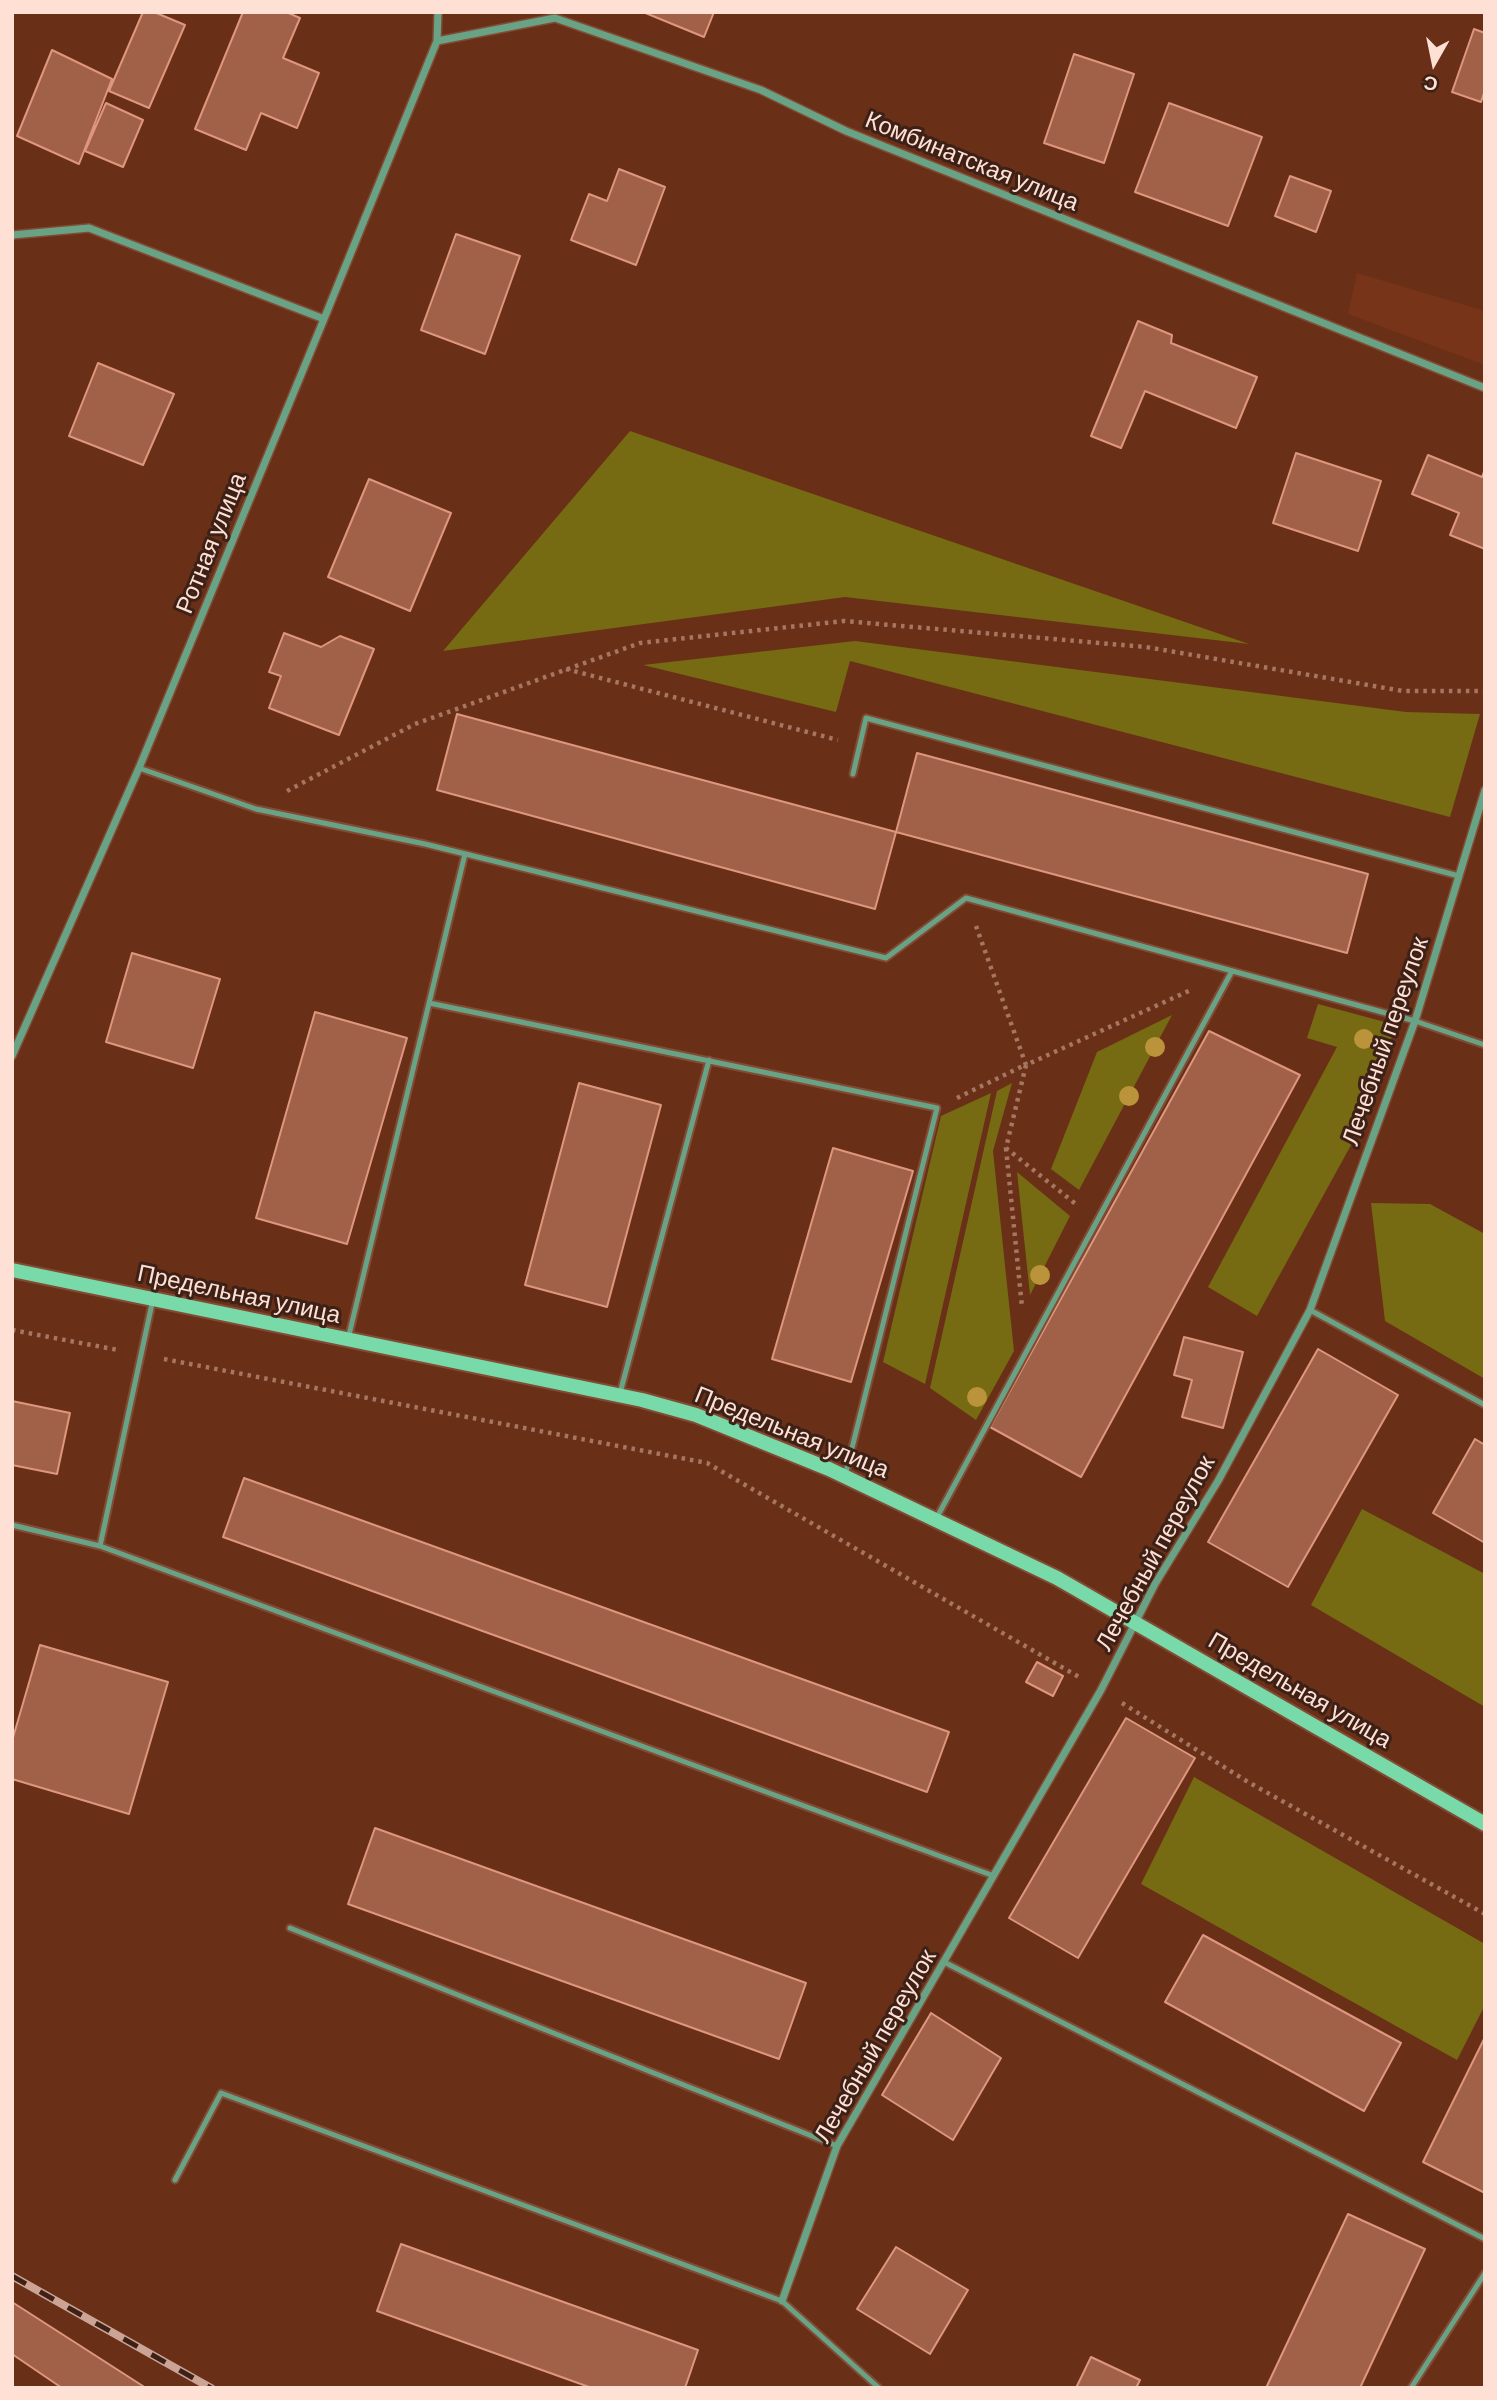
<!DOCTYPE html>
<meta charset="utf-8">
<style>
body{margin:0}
#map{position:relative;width:1497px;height:2400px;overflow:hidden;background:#6a2f17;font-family:Barlow,sans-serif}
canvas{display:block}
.frame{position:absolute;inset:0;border:14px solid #fee0d5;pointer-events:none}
.north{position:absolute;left:1399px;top:28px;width:70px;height:70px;-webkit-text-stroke:5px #3d2117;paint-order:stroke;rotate:189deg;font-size:19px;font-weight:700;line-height:28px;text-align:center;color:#fee0d5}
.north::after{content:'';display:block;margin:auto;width:24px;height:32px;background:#fee0d5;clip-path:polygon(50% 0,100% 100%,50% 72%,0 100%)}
</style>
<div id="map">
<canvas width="1497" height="2400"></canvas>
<div class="frame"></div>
<div class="north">С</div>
</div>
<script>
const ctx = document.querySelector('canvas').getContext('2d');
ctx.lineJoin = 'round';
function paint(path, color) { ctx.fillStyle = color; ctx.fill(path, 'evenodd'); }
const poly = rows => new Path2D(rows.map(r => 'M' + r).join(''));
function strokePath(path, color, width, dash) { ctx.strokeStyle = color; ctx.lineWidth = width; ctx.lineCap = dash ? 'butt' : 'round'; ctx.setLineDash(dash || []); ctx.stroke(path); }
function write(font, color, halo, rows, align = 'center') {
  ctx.font = font + ' Barlow,sans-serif'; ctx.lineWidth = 6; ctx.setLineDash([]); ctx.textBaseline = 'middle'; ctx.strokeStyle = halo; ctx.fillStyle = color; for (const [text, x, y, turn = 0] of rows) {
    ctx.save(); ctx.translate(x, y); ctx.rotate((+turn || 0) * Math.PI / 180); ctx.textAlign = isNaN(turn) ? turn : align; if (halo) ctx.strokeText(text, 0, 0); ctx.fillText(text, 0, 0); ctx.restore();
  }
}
const built = poly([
 [1357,273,1485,311,1485,365,1348,314]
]);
const green = poly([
 [630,431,1249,644,845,597,443,651],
 [855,641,1406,712,1480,714,1450,817,850,661,836,712,643,665],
 [1318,1004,1396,1025,1356,1136,1257,1316,1208,1287,1337,1047,1307,1038],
 [1172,1015,1155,1047,1079,1190,1051,1169,1097,1052],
 [1012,1083,993,1151,1014,1351,976,1420,930,1388,997,1091],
 [991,1093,925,1384,883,1362,941,1116],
 [1017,1172,1070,1216,1030,1295],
 [1371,1203,1430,1204,1485,1234,1485,1379,1385,1321],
 [1362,1509,1485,1574,1485,1707,1311,1605],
 [1194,1777,1485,1944,1485,2005,1457,2060,1141,1884]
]);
const building = poly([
 [143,12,154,12,185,25,149,108,109,91,143,12],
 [243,12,286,12,300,18,283,58,319,73,297,128,261,113,246,150,195,129,243,12],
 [643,12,714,12,704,37,643,12],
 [1474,29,1485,33,1485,90,1481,102,1452,92,1474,29],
 [52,50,112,79,79,164,17,136,52,50],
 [1074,54,1134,74,1104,163,1044,143,1074,54],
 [106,103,143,120,123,167,85,151,106,103],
 [1169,103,1262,137,1228,226,1135,192,1169,103],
 [619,169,665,187,636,265,571,240,589,194,607,201,619,169],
 [1290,176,1331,191,1316,232,1275,216,1290,176],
 [456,234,520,256,485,354,421,330,456,234],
 [1138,321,1172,335,1171,343,1257,377,1236,428,1145,391,1121,448,1091,436,1138,321],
 [98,363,174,394,143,465,69,436,98,363],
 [1296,453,1381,481,1358,551,1273,523,1296,453],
 [1428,455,1482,477,1485,469,1485,549,1450,535,1459,513,1412,494,1428,455],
 [369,479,451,513,410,611,328,577,369,479],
 [284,633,321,647,340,636,374,649,339,735,269,708,281,676,269,672,284,633],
 [457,714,896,832,875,909,437,790,457,714],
 [917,753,1368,874,1347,953,896,832,917,753],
 [132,953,220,979,193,1068,106,1042,132,953],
 [315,1012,407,1038,347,1244,256,1218,315,1012],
 [1209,1031,1300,1075,1081,1477,990,1427,1209,1031],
 [579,1083,661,1105,607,1307,525,1285,579,1083],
 [833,1148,913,1171,851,1382,772,1359,833,1148],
 [1184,1337,1243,1352,1223,1428,1182,1417,1192,1380,1174,1375,1184,1337],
 [1318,1349,1398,1395,1288,1587,1208,1542,1318,1349],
 [12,1401,70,1413,57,1474,12,1465,12,1401],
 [1475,1439,1485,1445,1485,1543,1433,1513,1475,1439],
 [244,1478,949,1732,927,1792,223,1537,244,1478],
 [40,1645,168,1682,129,1814,12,1779,12,1741,40,1645],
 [1037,1662,1063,1676,1053,1696,1026,1682,1037,1662],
 [1126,1718,1195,1758,1078,1958,1009,1918,1126,1718],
 [375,1828,806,1983,779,2059,348,1904,375,1828],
 [1203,1935,1401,2043,1364,2111,1165,2002,1203,1935],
 [931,2013,1001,2058,953,2140,882,2095,931,2013],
 [1485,2037,1485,2193,1423,2162,1485,2037],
 [1348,2214,1425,2249,1360,2388,1266,2388,1348,2214],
 [401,2244,698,2350,685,2388,592,2388,377,2311,401,2244],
 [896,2247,968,2290,930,2354,857,2309,896,2247],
 [12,2302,146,2388,62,2388,12,2354,12,2302],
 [1091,2357,1140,2380,1136,2388,1076,2388,1091,2357]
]);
const path = poly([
 [566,669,838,740],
 [287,791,415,724,640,643,844,621,1146,647,1403,691,1485,691],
 [976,926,1026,1065,1193,989],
 [1026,1065,1006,1148,1077,1205],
 [957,1098,1025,1065],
 [1006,1148,1022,1307],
 [12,1330,118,1350],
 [164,1359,707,1463,1079,1677],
 [1122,1703,1248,1782,1485,1914]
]);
const lane = poly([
 [139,768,256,809,425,844,886,958,966,898,1415,1021,1485,1045],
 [853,774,866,718,1459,876],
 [429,1003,937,1108,845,1476],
 [1310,1310,1485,1405],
 [348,1339,465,854],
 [620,1393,709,1060],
 [936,1519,1232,971],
 [12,1525,100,1546,994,1876],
 [100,1546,153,1299],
 [290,1928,837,2146],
 [944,1962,1485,2239],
 [175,2180,221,2093,782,2301,879,2388],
 [1411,2388,1485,2273]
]);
const street = poly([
 [437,41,555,18,761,90,846,131,1485,388],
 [12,235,89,228,324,319],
 [12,1056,139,768,324,319,437,41,438,12],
 [782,2301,837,2146,1101,1690,1155,1584,1218,1481,1310,1310,1415,1021,1485,790]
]);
const secondary = poly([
 [12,1270,642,1400,696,1415,829,1469,1057,1578,1485,1824]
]);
const rail = poly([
 [12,2276,211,2388]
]);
const trees = [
 [1364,1039],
 [1155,1047],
 [1129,1096],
 [1040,1275],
 [977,1397]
];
const streetNames = [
 ["Комбинатская улица",972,161,22],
 ["Ротная улица",211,543,-68],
 ["Лечебный переулок",1385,1041,-71],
 ["Предельная улица",239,1294,12],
 ["Предельная улица",792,1432,22],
 ["Лечебный переулок",1155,1553,-61],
 ["Предельная улица",1300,1690,30],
 ["Лечебный переулок",875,2046,-60]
];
paint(built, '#783419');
paint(green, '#766a12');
paint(building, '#a16048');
strokePath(building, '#de977e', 2);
strokePath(lane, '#824b35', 9);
strokePath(street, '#824b35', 10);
strokePath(secondary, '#824b35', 18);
strokePath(path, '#a57663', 4.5, [3.5, 5]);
strokePath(lane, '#69a385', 5);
strokePath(street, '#69a385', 7);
strokePath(secondary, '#78d9a9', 14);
strokePath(rail, '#cca495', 8);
strokePath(rail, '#3d2117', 5, [16]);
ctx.fillStyle = '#ba933a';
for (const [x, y] of trees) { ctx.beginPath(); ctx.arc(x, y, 10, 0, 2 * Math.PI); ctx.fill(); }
write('24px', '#fee0d5', '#3d2117', streetNames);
</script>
